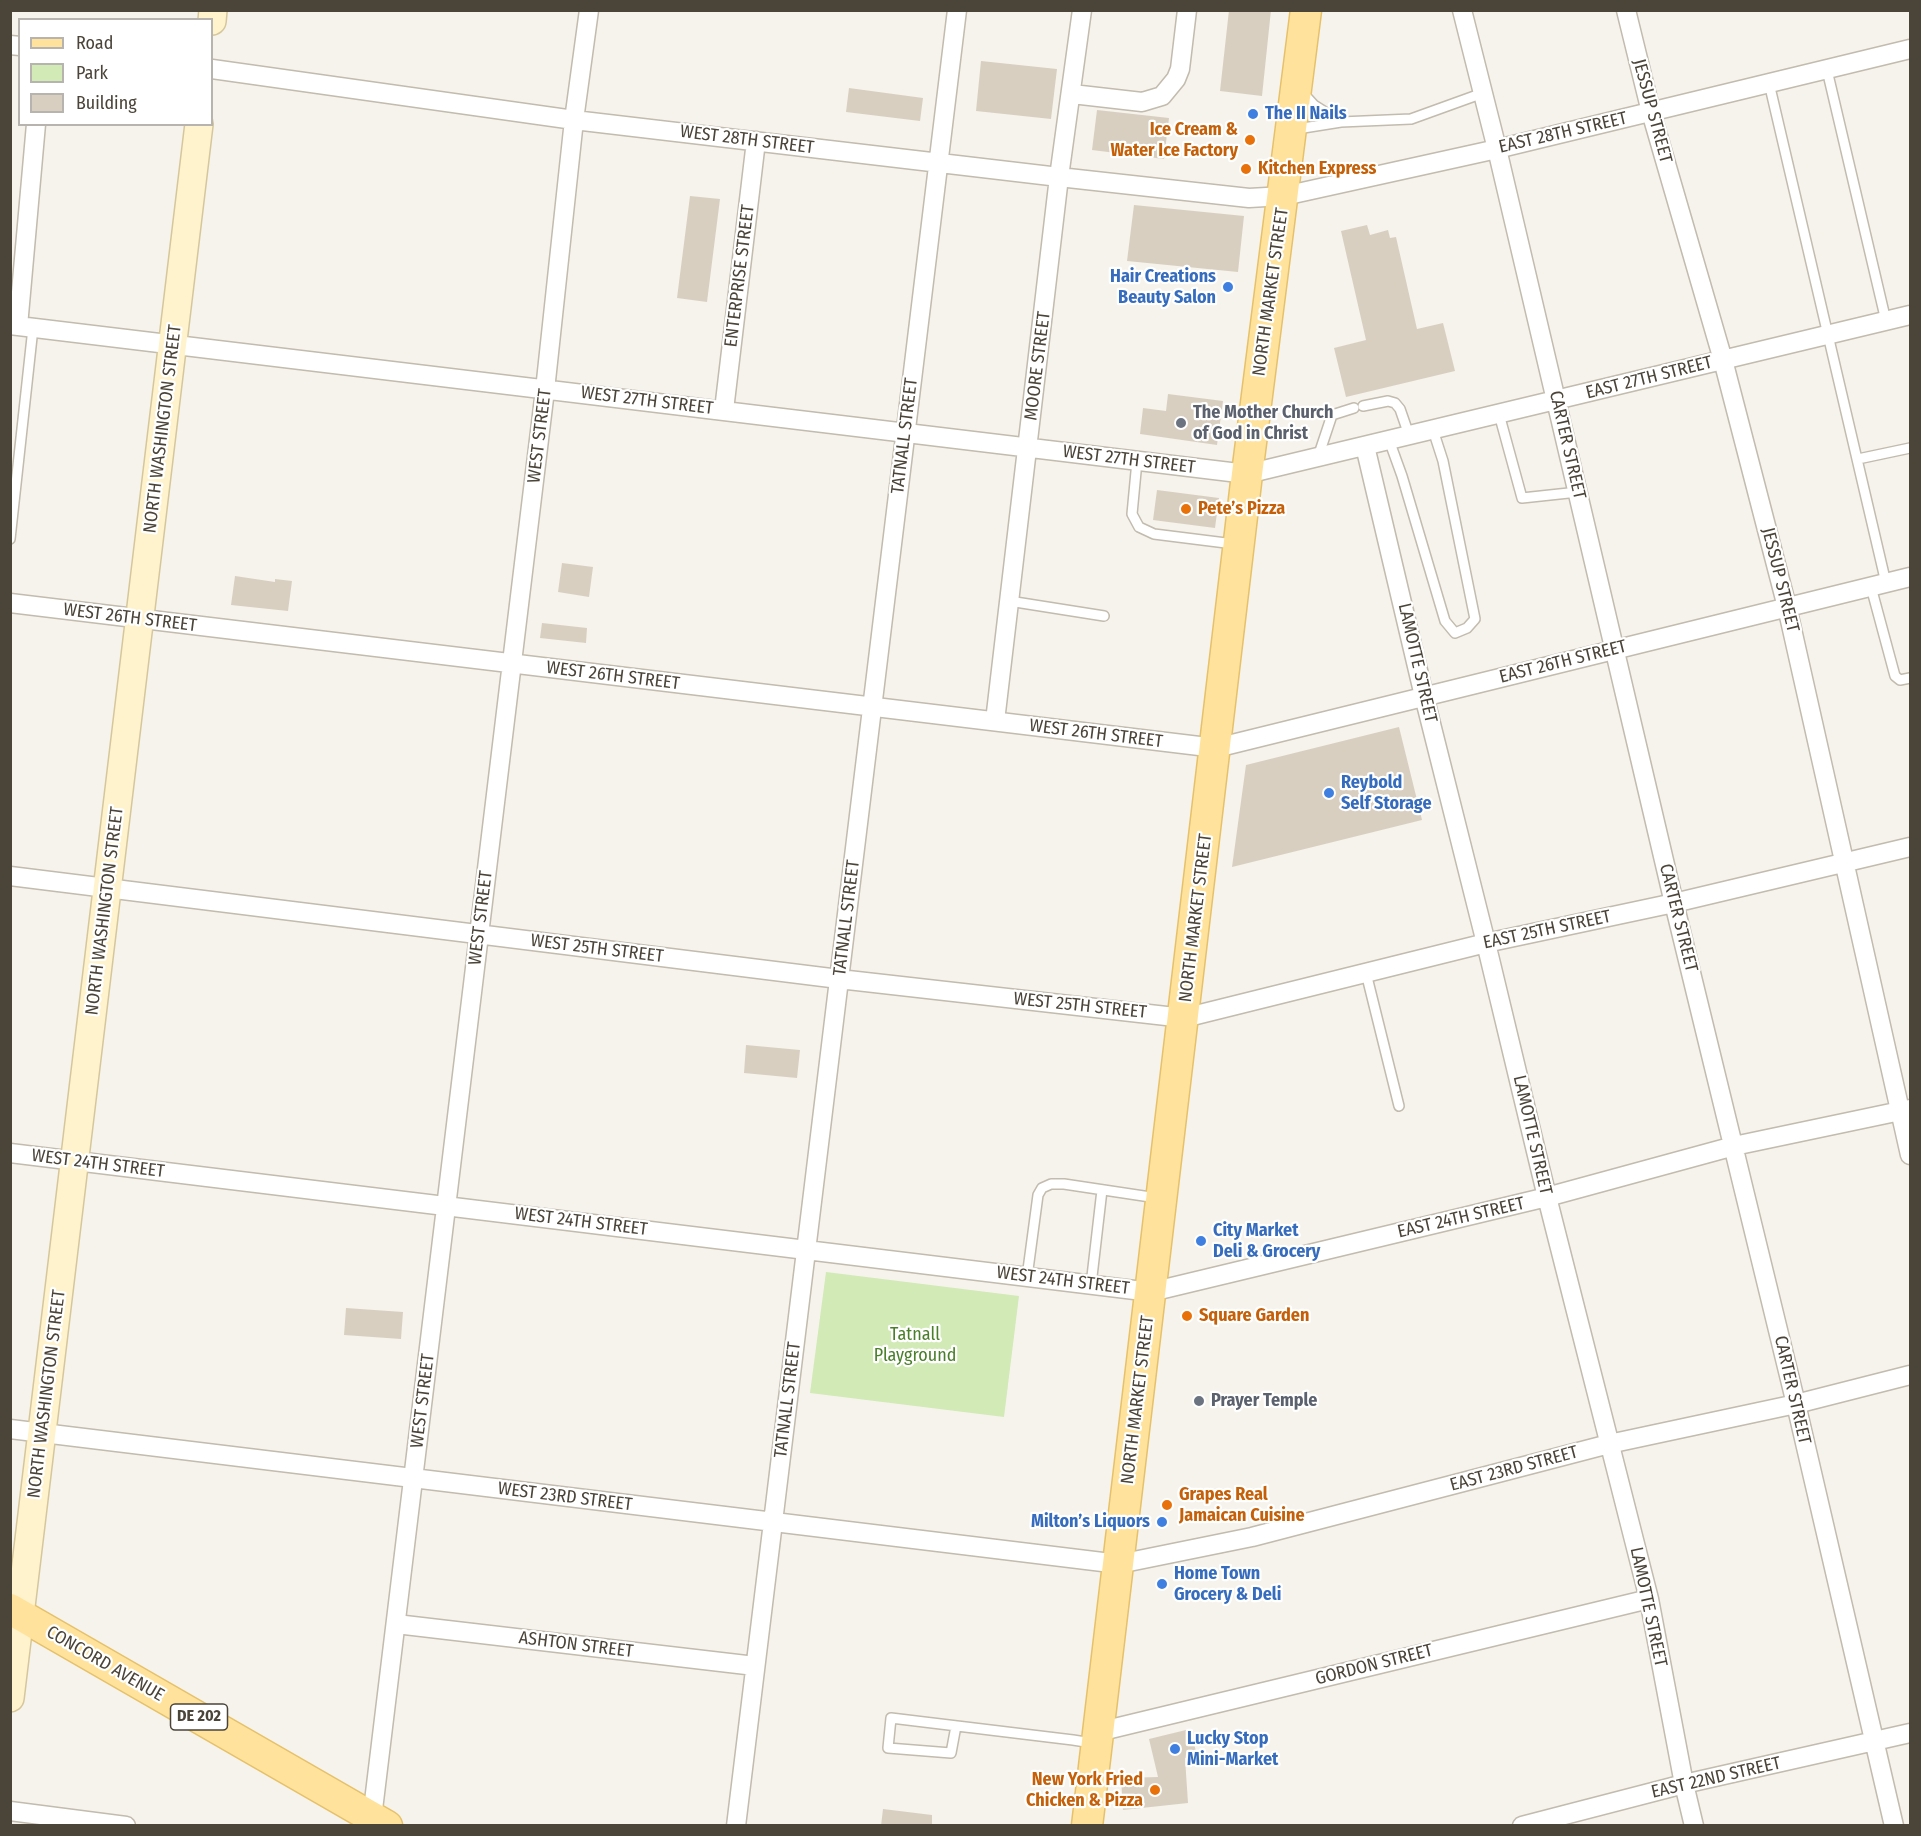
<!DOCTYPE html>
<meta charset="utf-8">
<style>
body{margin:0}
#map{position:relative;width:1921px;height:1836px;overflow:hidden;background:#f6f3ec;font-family:"Fira Sans Condensed",sans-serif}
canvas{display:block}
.frame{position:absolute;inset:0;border:12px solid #4b4439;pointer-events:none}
.legend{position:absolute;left:18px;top:18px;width:195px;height:108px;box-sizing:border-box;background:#fff;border:2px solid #b7b4b0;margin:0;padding:8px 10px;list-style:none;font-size:18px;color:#4b4439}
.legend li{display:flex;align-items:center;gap:12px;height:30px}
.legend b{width:30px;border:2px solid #b7b4b0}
</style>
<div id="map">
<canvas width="1921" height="1836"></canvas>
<div class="frame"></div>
<ul class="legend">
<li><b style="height:8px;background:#ffe39c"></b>Road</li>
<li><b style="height:16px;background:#d2eab5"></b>Park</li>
<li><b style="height:16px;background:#d8cfc1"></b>Building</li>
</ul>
</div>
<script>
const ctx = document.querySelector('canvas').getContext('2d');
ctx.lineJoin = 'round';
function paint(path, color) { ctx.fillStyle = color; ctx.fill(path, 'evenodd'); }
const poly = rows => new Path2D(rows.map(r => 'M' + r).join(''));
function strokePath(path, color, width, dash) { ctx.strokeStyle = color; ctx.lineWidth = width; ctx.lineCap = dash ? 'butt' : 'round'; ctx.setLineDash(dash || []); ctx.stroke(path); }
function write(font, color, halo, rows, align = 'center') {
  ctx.font = font + ' "Fira Sans Condensed",sans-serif'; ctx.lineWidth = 4.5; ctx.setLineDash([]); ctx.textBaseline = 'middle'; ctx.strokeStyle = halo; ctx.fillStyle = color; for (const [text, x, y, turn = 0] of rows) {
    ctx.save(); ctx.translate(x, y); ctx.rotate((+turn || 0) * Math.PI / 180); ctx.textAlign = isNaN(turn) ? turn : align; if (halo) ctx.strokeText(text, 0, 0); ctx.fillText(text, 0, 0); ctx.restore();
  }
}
const green = poly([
 [826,1272,1019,1296,1004,1417,810,1393]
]);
const building = poly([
 [1229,10,1271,10,1262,96,1220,91],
 [981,61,1057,69,1051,119,976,111],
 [849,88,923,98,920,121,846,112],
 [1097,110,1169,118,1164,159,1092,150],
 [690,196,720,199,707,302,677,298],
 [1134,205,1244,216,1238,272,1127,261],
 [1367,225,1370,235,1388,230,1390,238,1396,237,1417,329,1443,323,1455,371,1346,397,1334,348,1366,340,1341,231],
 [1168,394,1223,401,1217,445,1140,434,1143,408,1166,411],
 [1157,490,1219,498,1215,528,1153,520],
 [562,563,593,567,589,597,558,592],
 [235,576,275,582,275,579,292,581,288,611,231,605],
 [542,623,587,628,586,643,540,638],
 [1399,727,1422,820,1232,867,1246,765],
 [746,1045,800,1050,797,1078,744,1073],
 [346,1308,403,1312,401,1339,344,1335],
 [1190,1729,1197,1755,1185,1758,1188,1803,1123,1810,1121,1778,1158,1777,1149,1739],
 [883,1809,932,1815,932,1826,881,1826]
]);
const lane = poly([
 [1827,70,1886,321],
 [1769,83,1886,583],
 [1303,93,1314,105,1341,122],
 [1297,129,1341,122,1411,119,1483,93],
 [1363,406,1388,401,1395,403,1400,409,1409,435],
 [1499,414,1522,498,1578,492],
 [1389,440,1402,476,1445,621,1455,633,1467,628,1475,619,1443,461,1433,430],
 [1318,457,1332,415,1354,408],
 [1858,459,1910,448],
 [1137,461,1132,514,1139,527,1154,534,1234,544],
 [10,539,33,328],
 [1871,587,1895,676,1900,680,1910,678],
 [1009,601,1104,616],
 [1366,973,1399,1106],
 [1027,1277,1038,1195,1042,1188,1051,1184,1064,1184,1157,1198],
 [1091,1285,1102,1190],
 [956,1726,951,1753,888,1748,891,1718,1073,1740,1092,1743]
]);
const street = poly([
 [1462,10,1497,149,1674,903,1796,1404,1894,1826],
 [1626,10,1651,112,1723,360,1787,607,1910,1155],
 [10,45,20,46],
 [212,69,574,120,1059,177,1249,198,1284,196,1497,149,1910,49],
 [1072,94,1142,102,1162,96,1176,79,1180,69,1187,10],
 [10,325,1247,474,1910,315],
 [18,326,36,124],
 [724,410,756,141],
 [1365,446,1424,696,1486,943,1547,1197,1649,1599,1684,1784,1694,1826],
 [10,603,1216,748,1910,577],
 [995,721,1059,177,1082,10],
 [10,876,839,979,1184,1018,1486,943,1674,903,1910,847],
 [10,1153,1151,1292,1547,1197,1734,1146,1910,1109],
 [10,1429,1119,1564,1252,1537,1609,1444,1796,1404,1910,1375],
 [396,1624,755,1666],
 [1098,1732,1649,1599],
 [10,1811,126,1826],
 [371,1826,545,390,574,120,589,10],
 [736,1826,957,10],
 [1522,1826,1684,1784,1910,1733]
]);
const secondary = poly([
 [212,21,213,10],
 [10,1698,199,124]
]);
const primary = poly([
 [10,1609,387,1826],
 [1087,1826,1247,474,1306,10]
]);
const markers = [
 [1253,114,6,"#3f7fe0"],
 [1250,140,6,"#e8710a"],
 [1246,169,6,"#e8710a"],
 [1228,287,6,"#3f7fe0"],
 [1181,423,6,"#6b7280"],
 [1186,509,6,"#e8710a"],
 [1329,793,6,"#3f7fe0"],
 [1201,1241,6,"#3f7fe0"],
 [1187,1316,6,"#e8710a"],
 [1199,1401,6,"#6b7280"],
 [1167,1505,6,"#e8710a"],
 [1162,1522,6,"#3f7fe0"],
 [1162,1584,6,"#3f7fe0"],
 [1175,1749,6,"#3f7fe0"],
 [1155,1790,6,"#e8710a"]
];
const shields = [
 [199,1717,57]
];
const shieldNames = [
 ["DE 202",199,1717]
];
const streetNames = [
 ["JESSUP STREET",1652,111,75],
 ["EAST 28TH STREET",1563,133,-13],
 ["WEST 28TH STREET",747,140,7],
 ["ENTERPRISE STREET",740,276,-83],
 ["NORTH MARKET STREET",1271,292,-82],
 ["MOORE STREET",1038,366,-83],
 ["EAST 27TH STREET",1649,378,-14],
 ["WEST 27TH STREET",647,401,7],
 ["NORTH WASHINGTON STREET",163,429,-83],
 ["WEST STREET",540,436,-83],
 ["TATNALL STREET",905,436,-83],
 ["CARTER STREET",1567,445,77],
 ["WEST 27TH STREET",1129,460,7],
 ["JESSUP STREET",1780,580,76],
 ["WEST 26TH STREET",130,618,7],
 ["EAST 26TH STREET",1563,662,-14],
 ["LAMOTTE STREET",1417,663,77],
 ["WEST 26TH STREET",613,676,7],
 ["WEST 26TH STREET",1096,734,7],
 ["NORTH WASHINGTON STREET",105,911,-83],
 ["WEST STREET",481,918,-83],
 ["TATNALL STREET",847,918,-83],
 ["NORTH MARKET STREET",1196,918,-83],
 ["CARTER STREET",1678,918,76],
 ["EAST 25TH STREET",1547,930,-12],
 ["WEST 25TH STREET",597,949,7],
 ["WEST 25TH STREET",1080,1006,6],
 ["LAMOTTE STREET",1532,1135,77],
 ["WEST 24TH STREET",98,1164,7],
 ["EAST 24TH STREET",1461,1218,-13],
 ["WEST 24TH STREET",581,1222,7],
 ["WEST 24TH STREET",1063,1281,7],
 ["CARTER STREET",1792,1390,77],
 ["NORTH WASHINGTON STREET",47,1394,-83],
 ["TATNALL STREET",788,1400,-83],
 ["NORTH MARKET STREET",1138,1400,-83],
 ["WEST STREET",423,1401,-83],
 ["EAST 23RD STREET",1514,1469,-15],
 ["WEST 23RD STREET",565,1497,7],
 ["LAMOTTE STREET",1648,1607,78],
 ["ASHTON STREET",576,1645,7],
 ["CONCORD AVENUE",105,1664,30],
 ["GORDON STREET",1374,1665,-14],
 ["EAST 22ND STREET",1716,1778,-13]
];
const shopNames = [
 ["The II Nails",1265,114],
 ["Hair Creations",1216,277,"right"],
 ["Beauty Salon",1216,298,"right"],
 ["Reybold",1341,783],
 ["Self Storage",1341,804],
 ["City Market",1213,1231],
 ["Deli & Grocery",1213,1252],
 ["Milton’s Liquors",1150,1522,"right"],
 ["Home Town",1174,1574],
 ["Grocery & Deli",1174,1595],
 ["Lucky Stop",1187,1739],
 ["Mini-Market",1187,1760]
];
const foodNames = [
 ["Ice Cream &",1238,130,"right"],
 ["Water Ice Factory",1238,151,"right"],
 ["Kitchen Express",1258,169],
 ["Pete’s Pizza",1198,509],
 ["Square Garden",1199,1316],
 ["Grapes Real",1179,1495],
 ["Jamaican Cuisine",1179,1516],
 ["New York Fried",1143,1780,"right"],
 ["Chicken & Pizza",1143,1801,"right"]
];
const worshipNames = [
 ["The Mother Church",1193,413],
 ["of God in Christ",1193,434],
 ["Prayer Temple",1211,1401]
];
const parkNames = [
 ["Tatnall",915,1335],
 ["Playground",915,1356]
];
paint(green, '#d2eab5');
paint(building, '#d8cfc1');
strokePath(lane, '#c2bbae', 12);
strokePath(street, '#c2bbae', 21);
strokePath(secondary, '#d6c79b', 30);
strokePath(primary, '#e6c16a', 33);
strokePath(lane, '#fff', 9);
strokePath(street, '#fff', 18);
strokePath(secondary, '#fff3cd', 27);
strokePath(primary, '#ffe39c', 30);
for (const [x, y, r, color] of markers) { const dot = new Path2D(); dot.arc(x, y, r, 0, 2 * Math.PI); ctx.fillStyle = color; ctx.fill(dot); strokePath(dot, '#fff', 2); }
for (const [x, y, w] of shields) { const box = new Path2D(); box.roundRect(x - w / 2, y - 13, w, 26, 4.5); ctx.fillStyle = '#fff'; ctx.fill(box); strokePath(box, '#4b4439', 1.5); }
write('bold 16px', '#4b4439', null, shieldNames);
write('18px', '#4b4439', '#fff', streetNames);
write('bold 18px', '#366cbe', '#fff', shopNames, 'left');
write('bold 18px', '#c56008', '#fff', foodNames, 'left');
write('bold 18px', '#5b616d', '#fff', worshipNames, 'left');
write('18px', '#4a7f2a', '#fff', parkNames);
</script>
